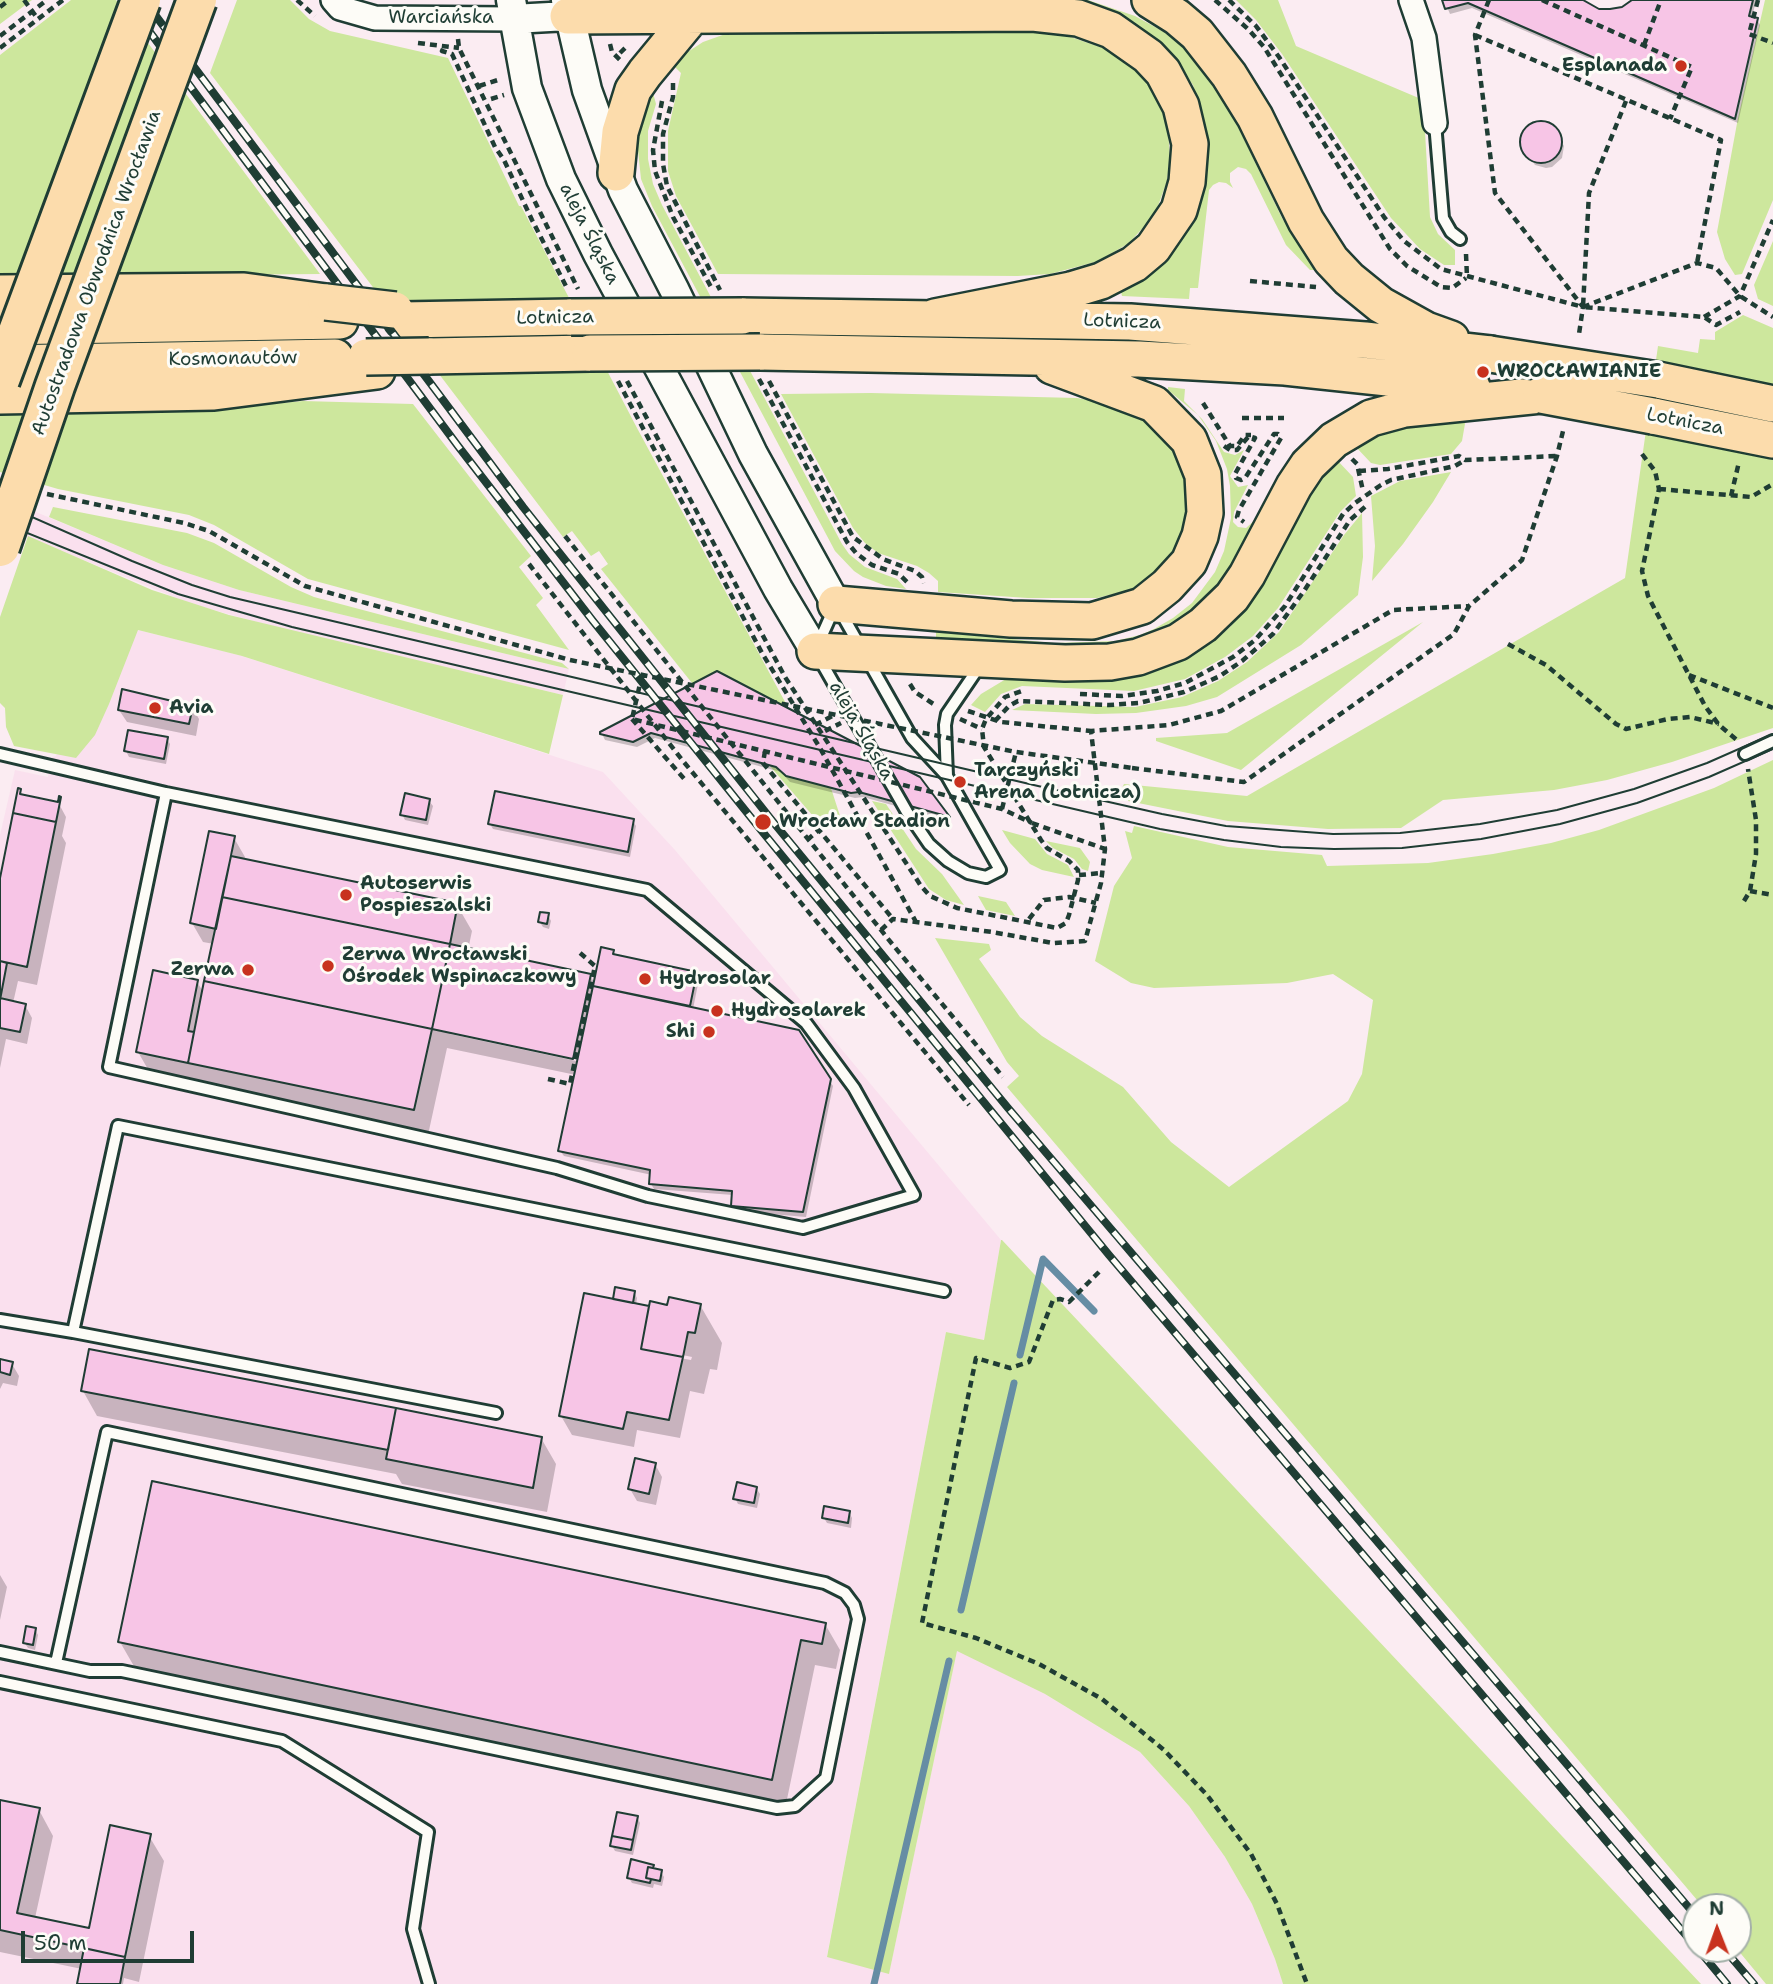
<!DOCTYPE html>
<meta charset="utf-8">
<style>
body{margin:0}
#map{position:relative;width:1773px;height:1984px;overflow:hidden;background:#fbecf2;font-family:"Shantell Sans",sans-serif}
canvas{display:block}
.north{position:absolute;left:1682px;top:1893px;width:70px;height:70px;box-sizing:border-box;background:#fdfcf7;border:2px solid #a4b0a9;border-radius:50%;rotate:359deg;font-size:19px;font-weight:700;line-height:28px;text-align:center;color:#1f3d34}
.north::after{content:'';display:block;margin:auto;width:24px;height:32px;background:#c8321e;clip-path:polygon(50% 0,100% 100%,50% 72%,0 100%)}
.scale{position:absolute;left:21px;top:1931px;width:173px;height:32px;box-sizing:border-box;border:4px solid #1f3d34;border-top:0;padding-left:9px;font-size:21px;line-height:24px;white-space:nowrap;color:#1f3d34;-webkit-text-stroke:5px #fdfcf7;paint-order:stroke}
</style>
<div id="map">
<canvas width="1773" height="1984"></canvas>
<div class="north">N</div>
<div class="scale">50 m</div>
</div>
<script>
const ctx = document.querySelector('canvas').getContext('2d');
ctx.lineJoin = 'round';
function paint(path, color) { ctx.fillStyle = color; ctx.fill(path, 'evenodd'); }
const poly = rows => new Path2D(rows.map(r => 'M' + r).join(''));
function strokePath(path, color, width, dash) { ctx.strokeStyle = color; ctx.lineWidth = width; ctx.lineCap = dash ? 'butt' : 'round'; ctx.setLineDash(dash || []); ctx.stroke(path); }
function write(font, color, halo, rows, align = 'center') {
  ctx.font = font + ' "Shantell Sans",sans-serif'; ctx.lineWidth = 6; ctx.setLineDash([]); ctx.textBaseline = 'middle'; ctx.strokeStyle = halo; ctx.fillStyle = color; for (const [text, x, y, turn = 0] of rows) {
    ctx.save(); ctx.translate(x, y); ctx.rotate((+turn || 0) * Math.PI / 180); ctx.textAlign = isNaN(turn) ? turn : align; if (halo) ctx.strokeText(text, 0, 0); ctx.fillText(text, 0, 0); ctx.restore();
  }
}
const built = poly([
 [0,497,163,565,239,590,569,669,563,695,278,628,189,603,0,526],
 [89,618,242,656,603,772,675,850,1001,1240,984,1340,946,1332,827,1956,889,1973,957,1650,1045,1694,1140,1752,1189,1806,1225,1857,1252,1904,1275,1959,1283,1984,0,1984,0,835,15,770,48,777,52,757,56,756]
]);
const green = poly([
 [0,0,32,0,0,24],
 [71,0,116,0,320,274,0,277,0,55],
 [237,0,290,0,309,19,330,31,448,58,519,206,521,206,637,428,830,785,841,819,813,816,769,765,755,762,601,569,608,564,599,551,591,556,572,531,563,537,210,73],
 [1068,0,1088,0,1135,16,1166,33,1192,55,1213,83,1230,110,1282,218,1316,270,1310,270,1286,245,1251,174,1246,169,1238,167,1230,173,1230,182,1233,188,1226,183,1219,182,1213,185,1209,190,1198,288,1190,288,1189,299,1122,296,1121,292,1136,285,1167,260,1187,233,1199,209,1207,176,1207,131,1193,85,1163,44,1127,18,1096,6],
 [1236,0,1278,0,1296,46,1421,99,1425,132,1430,217,1438,234,1455,250,1455,265,1444,265,1420,249,1391,218,1282,54,1256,20],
 [1765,0,1773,0,1773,200,1742,274,1735,275,1725,259,1717,232,1738,118],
 [1015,28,1059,33,1106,49,1134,68,1150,87,1162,108,1168,131,1170,156,1167,181,1158,206,1151,219,1129,243,1099,261,1050,274,1018,276,718,274,676,196,668,171,668,131,681,73,672,64,680,57,703,42,731,32],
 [652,89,656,104,648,131,648,159,653,184,662,205,842,544,849,554,865,567,897,579,906,589,886,586,863,577,854,571,835,551,652,206,641,179,637,141,638,127],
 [1773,241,1773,306,1758,299,1754,285],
 [1743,315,1773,328,1773,728,1672,762,1607,780,1554,790,1443,800,1401,828,1328,829,1228,821,1128,801,1129,797,1119,794,1124,784,1247,796,1625,578,1658,346,1698,353,1700,339,1715,340,1715,332],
 [1168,387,1185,389,1184,401,1202,419,1224,452,1235,455,1244,450,1230,476,1238,487,1248,485,1234,512,1233,522,1238,527,1246,528,1256,519,1229,571,1208,598,1183,619,1163,630,1128,642,1079,647,936,641,936,632,1054,643,1115,641,1140,635,1154,629,1173,618,1192,603,1215,572,1224,551,1231,518,1230,486,1227,469,1216,441,1198,415,1168,390],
 [871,393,1077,398,1105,403,1139,416,1156,429,1173,447,1189,485,1188,518,1173,556,1161,570,1145,583,1126,591,1097,598,1028,598,938,592,938,581,929,573,917,566,878,553,865,543,853,528,781,394],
 [303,401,413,404,531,556,519,567,543,598,536,605,569,650,308,579,214,525,189,515,58,489,0,472,0,412,207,410],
 [1466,418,1462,441,1451,454,1380,465,1371,463,1355,446,1383,429],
 [1337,460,1353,477,1356,496,1340,512,1278,608,1253,636,1225,657,1185,679,1134,691,1022,686,1001,694,985,712,971,705,981,694,1006,679,1017,676,1095,680,1124,678,1166,667,1215,640,1230,627,1256,596,1309,495],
 [1451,472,1433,502,1403,544,1372,581,1375,546,1371,496,1400,481],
 [53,507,187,533,214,543,291,587,314,597,562,663,569,669,239,590,163,565,49,517],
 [1362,513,1363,557,1358,595,1301,645,1217,697,1186,706,1136,713,1096,714,1012,710,1025,704,1135,707,1182,697,1218,681,1247,662,1279,632,1344,535],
 [28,536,152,590,229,615,563,695,549,754,242,656,138,630,109,704,95,735,76,758,14,746,6,727,5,708,0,703,0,617],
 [1423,622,1241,770,1156,741,1156,738,1227,733],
 [1773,760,1773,1984,1766,1984,1737,1949,1738,1907,1703,1907,1007,1087,1019,1076,1007,1062,935,938,989,944,991,950,979,959,1020,1017,1042,1036,1123,1087,1171,1142,1229,1187,1348,1101,1362,1074,1373,1000,1333,974,1287,983,1154,988,1131,983,1095,961,1114,886,1132,858,1125,831,1132,833,1134,826,1228,847,1322,855,1327,866,1428,863,1493,854,1551,843,1599,830,1714,788],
 [872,801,886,804,916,849,942,874,964,905,946,900,929,889],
 [1002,830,1035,839,1047,854,1068,865,1074,877,1042,870,1030,864,1010,843],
 [1046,841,1080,848,1090,862,1088,871,1082,869,1074,859,1053,848],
 [978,896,1006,902,1015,916,986,910],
 [1001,1240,1002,1240,1701,1984,1283,1984,1275,1959,1252,1904,1225,1857,1189,1806,1140,1752,1045,1694,957,1651,889,1974,827,1957,946,1332,984,1340]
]);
const shadow = poly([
 [1444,0,1580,0,1598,11,1622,8,1634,0,1756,0,1752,18,1757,19,1760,25,1738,123,1472,8,1450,14],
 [1536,124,1548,125,1554,128,1564,146,1562,158,1552,167,1546,168,1535,165,1523,148,1523,143,1526,131],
 [717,673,919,778,950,821,863,797,855,798,790,782,781,772,655,738,637,747,605,740,602,734],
 [192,707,199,719,196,736,127,722,119,710],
 [167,739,170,744,166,764,129,757,126,751],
 [429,801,433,806,428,825,405,820,402,814],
 [59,804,66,817,62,836,66,843,37,985,18,981,13,1003,25,1005,32,1018,27,1044,6,1039,0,1068,0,886],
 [633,821,636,826,630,857,493,829,490,824],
 [234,838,245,857,244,861,457,905,472,931,468,950,590,975,595,984,613,951,616,956,696,974,699,979,693,1009,798,1031,833,1086,806,1217,736,1211,733,1205,733,1195,654,1189,651,1184,652,1175,564,1156,560,1151,576,1075,447,1048,428,1135,205,1088,201,1082,149,1071,138,1052,197,982,204,993,214,944,203,942,192,923],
 [230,851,233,851,231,865,227,864],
 [450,1031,582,1059,581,1062,450,1034],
 [548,915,551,921,549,929,543,927,539,921],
 [634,1292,637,1298,636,1305,648,1308,650,1311,668,1307,700,1305,722,1343,717,1370,710,1369,704,1394,690,1391,680,1438,637,1430,634,1447,572,1435,561,1416,614,1301],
 [668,1352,692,1357,691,1360,668,1356],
 [0,1361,12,1364,19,1376,17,1386,3,1383,0,1389],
 [83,1391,541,1438,556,1464,547,1512,402,1484,396,1474,97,1416],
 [655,1464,662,1477,656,1505,637,1501,630,1489],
 [756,1488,760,1494,757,1508,738,1504,735,1498],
 [849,1512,852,1518,851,1528,827,1523,824,1518],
 [0,1575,7,1587,0,1620],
 [825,1624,840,1650,836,1669,815,1665,786,1804,135,1668,120,1642],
 [35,1629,38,1635,35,1650,28,1648,24,1642],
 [0,1802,39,1810,53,1836,35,1918,90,1930,149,1836,164,1861,139,1982,124,1978,123,1984,79,1984,82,1969,0,1952],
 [637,1817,640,1823,633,1855,615,1851,612,1846],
 [632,1862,653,1866,655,1870,661,1872,664,1877,662,1886,654,1884,653,1888,632,1883,629,1878]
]);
const stream = poly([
 [1020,1355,1043,1259,1094,1311],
 [961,1610,1014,1383],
 [874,1984,949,1661]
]);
const building = poly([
 [1442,0,1583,0,1599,9,1610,9,1622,7,1632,0,1753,0,1749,16,1758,18,1735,119,1468,3,1445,9,1442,0],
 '1520 142a21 21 0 1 1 42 0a21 21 0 1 1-42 0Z',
 [717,671,920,777,950,817,859,792,851,793,786,776,776,767,651,733,633,742,600,734,600,732,717,671],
 [122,689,193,706,189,724,118,710,122,689],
 [128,730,168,737,164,759,124,751,128,730],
 [18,788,21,789,20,794,58,802,59,796,61,797,56,822,13,813,18,788],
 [495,791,634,819,628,852,488,824,495,791],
 [405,793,430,799,426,820,400,815,405,793],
 [13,813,56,822,27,967,0,961,0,878,13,813],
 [209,831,235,836,216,929,190,923,209,831],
 [231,856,458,903,450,944,222,897,231,856],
 [222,897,450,944,432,1029,204,981,222,897],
 [540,912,549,913,547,924,538,922,540,912],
 [450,944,591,974,573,1059,432,1029,450,944],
 [601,947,614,950,613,954,697,972,690,1006,593,986,601,947],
 [0,961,7,963,0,1000,0,961],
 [153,970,198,980,188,1031,194,1032,188,1063,136,1052,153,970],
 [204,981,432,1029,414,1110,188,1063,204,981],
 [593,986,799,1030,831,1079,803,1212,731,1206,732,1191,649,1184,650,1170,558,1151,593,986],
 [0,998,26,1004,20,1032,0,1028,0,998],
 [615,1287,635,1291,633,1303,613,1299,615,1287],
 [584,1293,649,1306,641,1349,683,1357,669,1420,627,1412,623,1429,559,1416,584,1293],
 [669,1297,701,1304,695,1333,688,1332,683,1357,641,1349,650,1301,667,1305,669,1297],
 [89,1349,396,1408,388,1450,81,1391,89,1349],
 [0,1359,13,1362,10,1375,0,1372,0,1359],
 [396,1408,542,1437,533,1488,386,1459,396,1408],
 [635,1458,656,1463,649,1494,628,1489,635,1458],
 [152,1481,826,1623,822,1644,801,1640,772,1780,118,1642,152,1481],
 [737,1482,757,1487,754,1503,733,1499,737,1482],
 [824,1506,850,1511,848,1523,822,1518,824,1506],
 [26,1626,36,1628,33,1645,23,1643,26,1626],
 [0,1800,40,1808,17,1913,89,1928,110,1825,151,1834,125,1957,0,1930,0,1800],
 [617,1812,638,1816,633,1840,612,1836,617,1812],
 [612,1836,633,1840,631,1850,610,1846,612,1836],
 [631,1859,654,1865,653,1868,648,1867,646,1878,651,1879,650,1883,627,1878,631,1859],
 [648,1867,662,1870,660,1881,646,1878,648,1867],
 [84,1948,125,1957,120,1984,77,1984,84,1948]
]);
const path = poly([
 [24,0,38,19],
 [297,0,315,16],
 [1215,0,1248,29,1264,47,1390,249,1407,266,1441,287,1452,288,1466,278],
 [1229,0,1256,26,1279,57,1384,217,1404,241,1441,269,1583,307,1697,263,1716,268,1740,296,1773,317],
 [1489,0,1475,35,1495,193,1583,307,1579,334],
 [1542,0,1692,67,1670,119],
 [1758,0,1749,34,1773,43],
 [0,7,9,0],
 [1475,35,1721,140,1697,263],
 [0,36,47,0],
 [458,39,459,48,578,289],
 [418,43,459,48],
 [610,44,612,52,620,60],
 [1644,45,1661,0],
 [0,48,63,0],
 [443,49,442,51,452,54,458,67,495,147,504,160,532,220,568,290],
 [620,53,628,45],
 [673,83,673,97,663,134,663,164,667,186,720,290],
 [479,86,501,79],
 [491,99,504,95],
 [662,101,653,150,655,171,673,217,711,287],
 [1626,101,1589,193,1583,307,1704,317,1716,325,1740,312],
 [1466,254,1467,277],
 [1250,281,1316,287],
 [1704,317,1740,296,1773,220],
 [759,379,847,542,856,553,872,565,899,574,908,583],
 [618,381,762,653,820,748,916,922],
 [627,381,785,677,921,886,930,896,957,908,1057,928,1066,923,1069,915,1078,880,1078,870,1069,861,1047,848,1041,840,984,747,982,729,986,719,1005,697,1022,691],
 [769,381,853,537,883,559,915,571,922,577,924,583],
 [1203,403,1230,446,1237,446,1245,435,1251,435],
 [1242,418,1284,418],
 [1224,446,1230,450,1237,450,1249,436,1255,438,1235,474,1236,478,1241,480,1245,478,1274,434,1278,434,1281,438,1239,510,1237,517,1244,522],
 [1642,454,1655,471,1659,489,1642,571,1648,596,1705,706,1719,725,1738,741],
 [1352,459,1357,464,1363,491],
 [1359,471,1388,469,1459,456,1465,460,1557,456],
 [1659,489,1751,497,1773,484],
 [47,494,184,523,209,531,305,586,570,660],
 [1731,496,1739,462],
 [565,536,893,945,1003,1077],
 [529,564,683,761,969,1105],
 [1508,644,1546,665,1616,724,1626,729,1668,719,1690,717,1719,724],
 [1689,675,1773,708],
 [910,684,915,692,935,705],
 [1080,694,1122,696,1157,691,1185,683,1233,657,1255,640,1285,606,1343,514,1355,503,1381,485,1391,480,1455,466,1465,460],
 [968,711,1001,722,1091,731],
 [632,719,686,781],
 [960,719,982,729],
 [995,721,1009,706,1018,701,1109,705,1139,703,1184,692,1220,676,1242,661,1273,634,1304,591,1350,520,1366,506],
 [815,725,836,714],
 [825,731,841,723],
 [765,751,763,763,893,919],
 [1132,768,1244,782,1454,634,1469,606,1522,560,1557,456,1563,431],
 [1032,823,1105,849],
 [807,840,819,830],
 [1079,875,1102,873],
 [1750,891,1773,895],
 [1744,901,1750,891,1756,854,1756,820,1748,769],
 [1029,919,1044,900,1069,897,1096,903],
 [881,930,893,919,992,932,1053,943,1085,941,1101,883,1105,849,1091,731,1169,725,1221,711,1393,610,1469,606],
 [548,1079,570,1084,595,966,579,952],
 [1099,1272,1069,1302,1060,1299,1053,1300,1029,1362,1010,1368,976,1358,922,1623,976,1638,1039,1664,1102,1699,1164,1750,1207,1795,1251,1854,1277,1904,1307,1984]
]);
const service = poly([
 [1435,123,1443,218,1451,232,1460,239],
 [836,604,912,738,947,776,1000,870,986,877,968,873,948,861,929,844,907,812,815,651,836,604],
 [0,754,166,793,647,890,806,1023,854,1088,914,1195,803,1228,648,1196,557,1168,109,1067,166,793],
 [1745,754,1773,741],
 [947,776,945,725,947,714,979,667],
 [0,1320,73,1332,496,1413],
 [73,1332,118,1126,944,1291],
 [0,1652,90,1671,122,1671,777,1808,795,1806,826,1778,858,1619,854,1605,845,1593,825,1583,107,1432,56,1663],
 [0,1682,282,1741,428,1832,413,1929,429,1984]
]);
const minor = poly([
 [333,0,340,8,375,18,513,19],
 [1411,0,1424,38,1435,123]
]);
const tertiary = poly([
 [511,0,527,88,561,179,598,254,778,589,815,651],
 [566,0,587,90,623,190,675,291,753,454,836,604],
 [513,19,568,16]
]);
const primary = poly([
 [1150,0,1177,17,1197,34,1229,75,1255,117,1306,221,1331,260,1349,279,1381,305,1426,330,1451,339],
 [568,16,1033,13,1078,18,1111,30,1148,56,1163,72,1181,106,1190,144,1187,182,1179,210,1153,248,1134,264,1101,281,1071,290,935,317],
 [616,173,620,132,633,90,645,73,692,16],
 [0,293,244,291,326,302],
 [742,316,1130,322,1365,340,1490,354],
 [402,320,571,317],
 [0,327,340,321],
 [760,352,1139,359,1285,367,1472,387],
 [429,356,590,353],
 [0,363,335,357],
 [1658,380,1773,404],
 [0,396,214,392,377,371],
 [1653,416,1773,440],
 [836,604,1011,619,1092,621,1142,606,1167,586,1189,562,1200,536,1205,513,1203,475,1189,440,1154,404,1052,366],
 [815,651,1065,663,1110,662,1138,657,1178,642,1203,625,1232,597,1247,575,1294,486,1308,465,1334,440,1371,418,1404,409,1541,395]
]);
const tram = poly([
 [0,503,132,561,192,585,230,597,1038,786,1162,814,1226,826,1333,834,1400,833,1480,824,1557,810,1634,789,1707,763,1773,734],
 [0,522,178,594,292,627,1160,829,1224,840,1281,847,1334,849,1402,848,1481,839,1560,824,1637,803,1709,777,1773,749]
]);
const rail = poly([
 [126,0,458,446,593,621,761,830,1109,1255,1696,1947],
 [144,0,523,507,774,823,1008,1108,1696,1916],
 [1698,1949,1727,1984],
 [1724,1949,1754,1984]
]);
const pathBridge = poly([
 [570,660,1016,752,1132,768],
 [642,675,632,719,1002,809,1032,823],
 [1002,809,1016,752]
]);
const primaryBridge = poly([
 [326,302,395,310],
 [571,317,742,316],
 [590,353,760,352],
 [1490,354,1658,380],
 [366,357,429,356],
 [1541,395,1653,416]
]);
const motorwayBridge = poly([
 [0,380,141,0],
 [0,547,55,386,197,0]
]);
const markers = [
 [1681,66,7,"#c8321e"],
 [1483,372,7,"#c8321e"],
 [155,708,7,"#c8321e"],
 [960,782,7,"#c8321e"],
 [763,822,9,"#c8321e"],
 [346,895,7,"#c8321e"],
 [328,966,7,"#c8321e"],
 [248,970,7,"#c8321e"],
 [645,979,7,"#c8321e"],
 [717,1011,7,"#c8321e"],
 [709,1032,7,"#c8321e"]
];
const streetNames = [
 ["Warciańska",441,18],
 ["aleja Śląska",589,234,63],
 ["Autostradowa Obwodnica Wrocławia",97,273,-70],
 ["Lotnicza",555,318,-1],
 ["Lotnicza",1122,322,2],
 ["Kosmonautów",233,359,-1],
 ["Lotnicza",1685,422,11],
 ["aleja Śląska",861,731,60]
];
const poiNames = [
 ["Esplanada",1667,66,"right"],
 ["WROCŁAWIANIE",1497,372],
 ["Avia",169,708],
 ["Tarczyński",974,771],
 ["Arena (Lotnicza)",974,793],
 ["Wrocław Stadion",779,822],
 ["Autoserwis",360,884],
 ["Pospieszalski",360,906],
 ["Zerwa Wrocławski",342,955],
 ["Ośrodek Wspinaczkowy",342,977],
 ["Zerwa",234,970,"right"],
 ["Hydrosolar",659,979],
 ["Hydrosolarek",731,1011],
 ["Shi",695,1032,"right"]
];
paint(built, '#fae0ee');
paint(green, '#cde79d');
paint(shadow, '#0003');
strokePath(stream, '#668da4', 7);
paint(building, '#f7c5e6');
strokePath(building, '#1f3d34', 2);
strokePath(service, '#1f3d34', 16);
strokePath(minor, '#1f3d34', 28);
strokePath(tertiary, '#1f3d34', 33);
strokePath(primary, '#1f3d34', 40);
strokePath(path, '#1f3d34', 4.5, [7, 5]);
strokePath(service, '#fdfcf7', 10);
strokePath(minor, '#fdfcf7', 23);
strokePath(tertiary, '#fdfcf7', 28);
strokePath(primary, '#fcdcac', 35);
strokePath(tram, '#1f3d34', 2);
strokePath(rail, '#1f3d34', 8);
strokePath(rail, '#fdfcf7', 5, [16]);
strokePath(primaryBridge, '#1f3d34', 40, []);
strokePath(motorwayBridge, '#1f3d34', 44, []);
strokePath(pathBridge, '#1f3d34', 4.5, [7, 5]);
strokePath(primaryBridge, '#fcdcac', 35);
strokePath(motorwayBridge, '#fcdcac', 38);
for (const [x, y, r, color] of markers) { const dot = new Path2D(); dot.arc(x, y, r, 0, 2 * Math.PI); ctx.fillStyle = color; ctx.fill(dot); strokePath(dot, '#fdfcf7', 2.5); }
write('19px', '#1f3d34', '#fdfcf7', streetNames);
write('bold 19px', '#1f3d34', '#fdfcf7', poiNames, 'left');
</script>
